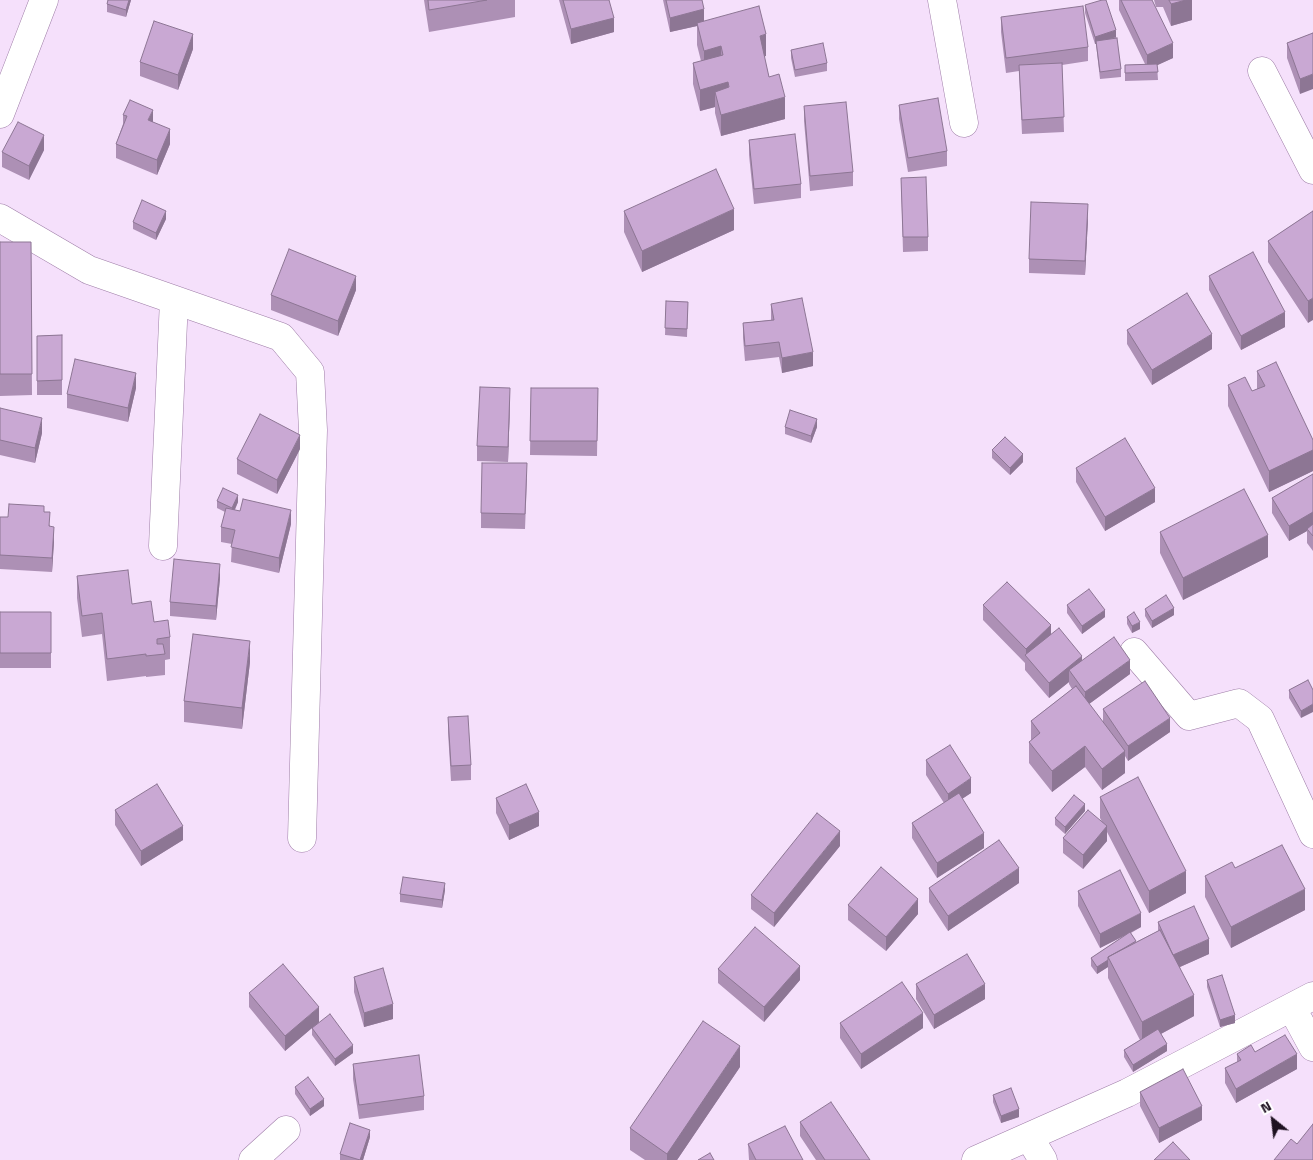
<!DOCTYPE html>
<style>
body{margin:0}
#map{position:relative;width:1313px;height:1160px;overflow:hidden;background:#f5e0fb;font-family:"Titillium Web",sans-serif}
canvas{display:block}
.north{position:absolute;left:1248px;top:1095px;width:50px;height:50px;-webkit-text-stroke:4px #fff;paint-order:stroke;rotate:331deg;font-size:14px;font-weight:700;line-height:20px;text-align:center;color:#1e1121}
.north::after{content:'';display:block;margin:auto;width:18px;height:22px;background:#1e1121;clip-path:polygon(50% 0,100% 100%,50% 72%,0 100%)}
</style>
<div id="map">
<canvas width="1313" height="1160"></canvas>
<div class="north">N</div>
</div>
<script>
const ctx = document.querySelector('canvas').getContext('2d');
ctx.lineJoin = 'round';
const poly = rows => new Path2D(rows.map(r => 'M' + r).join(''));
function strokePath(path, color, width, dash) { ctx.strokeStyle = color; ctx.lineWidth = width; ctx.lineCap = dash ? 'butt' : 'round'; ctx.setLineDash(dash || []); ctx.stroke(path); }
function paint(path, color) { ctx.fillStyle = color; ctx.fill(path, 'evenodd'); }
const minor = poly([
 [942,0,964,123],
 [1262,71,1313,170],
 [0,114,44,0],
 [0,218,89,270,281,337,310,372,313,430,302,838],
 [163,546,174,300],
 [1134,652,1189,716,1239,703,1260,719,1313,834],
 [1292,1008,1313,1047],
 [1029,1137,1043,1160],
 [253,1160,286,1130],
 [976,1160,1127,1093,1313,996]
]);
const wall = poly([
 [131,0,126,17,107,12,107,4],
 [424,0,515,0,515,17,429,32],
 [559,0,609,0,614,32,571,44],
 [663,0,702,0,704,21,766,56,764,56,769,77,785,119,721,136,715,113,715,107,700,111,693,84,693,63,701,61,697,45,697,26,670,32],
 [1119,0,1152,0,1173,58,1157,65,1158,80,1125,81,1125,65,1145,64,1119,10],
 [1154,0,1192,0,1192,20,1171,26,1163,7,1156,7],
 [1085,5,1116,37,1121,69,1121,77,1100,79,1096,44,1095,44,1085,13],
 [1001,17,1088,47,1088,61,1062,65,1064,132,1022,134,1019,71,1006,73,1001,32],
 [1313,33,1300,94,1287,58,1287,43],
 [193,49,178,90,140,76,140,62],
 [791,50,827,63,827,71,795,77,791,58],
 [899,105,947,151,947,166,908,172,899,119],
 [804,106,853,172,853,186,810,191,804,121],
 [123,115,153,122,170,144,157,175,116,158,116,144,123,124],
 [749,140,801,184,801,198,754,204,749,155],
 [44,150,29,180,2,167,2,152],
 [901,178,928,237,928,251,903,252],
 [624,211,734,230,642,272,624,232],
 [1313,211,1308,323,1268,262,1268,241],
 [166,219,156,240,133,229,133,222],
 [1088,219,1085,275,1029,273,1029,259],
 [0,242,31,242,32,395,0,396],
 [1209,276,1285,327,1241,350,1209,290],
 [356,290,338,336,271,310,271,295],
 [666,301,688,302,687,337,665,335],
 [771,304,813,366,782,373,779,357,745,361,743,338,743,323,771,320],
 [1127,330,1212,349,1152,385,1127,344],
 [62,335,62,395,37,395,37,336],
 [1257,371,1313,440,1313,471,1269,492,1228,406,1228,385,1252,391,1257,389],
 [136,388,128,422,67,408,67,394],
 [531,388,598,388,597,456,530,455],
 [510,403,508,462,477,461,477,446],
 [0,408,42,433,35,463,0,455],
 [785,427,817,427,811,443,785,434],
 [300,449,277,494,237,474,237,459],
 [992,450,1023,462,1010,475,992,458],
 [1076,468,1155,502,1105,531,1076,482],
 [1313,474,1313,551,1307,543,1307,531,1289,541,1272,513,1272,498],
 [527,478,525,529,481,528,481,513],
 [217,501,238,502,235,510,291,524,279,573,231,562,232,544,221,542,221,527,225,512,217,508],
 [44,512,50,526,54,541,52,572,0,569,0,517,8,517],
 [1160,532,1268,557,1183,600,1160,553],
 [77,576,132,604,154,622,170,637,170,659,165,660,165,675,146,677,146,676,107,681,102,634,82,637,77,598],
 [220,578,216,620,170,616,170,602],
 [983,605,1051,634,1082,660,1130,674,1089,704,1103,722,1103,709,1170,732,1128,761,1125,756,1125,773,1102,790,1085,767,1052,792,1029,763,1029,742,1031,741,1031,721,1072,689,1069,684,1069,682,1049,698,1025,670,1025,663,983,620],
 [1067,605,1105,617,1082,634,1067,613],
 [1145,609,1174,615,1152,628,1145,616],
 [0,612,51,612,51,668,0,668],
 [1127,617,1140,629,1132,633,1127,624],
 [250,662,242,729,184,722,184,701],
 [1308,680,1301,718,1289,698,1289,690],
 [448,717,471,765,471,780,451,781,448,732],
 [926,760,971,793,962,799,984,848,937,878,912,838,912,823,944,803,926,775],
 [1100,797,1186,893,1149,913,1107,832,1107,841,1083,869,1063,853,1063,838,1102,822,1100,818],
 [496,798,539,826,509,840,496,813],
 [115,810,183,840,141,866,115,825],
 [1085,811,1065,834,1055,825,1055,818],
 [840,846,774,927,751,909,751,895],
 [1235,868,1305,910,1231,948,1205,897,1205,876],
 [1019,883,948,931,929,902,929,888],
 [445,890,442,908,400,902,400,894],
 [1078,891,1141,927,1131,933,1136,942,1158,931,1158,922,1209,954,1180,967,1194,1016,1161,1034,1167,1051,1133,1072,1124,1057,1124,1050,1140,1040,1108,978,1108,967,1097,974,1091,966,1091,958,1124,936,1100,948,1078,906],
 [848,905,918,914,886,951,848,920],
 [718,969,800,980,764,1022,718,983],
 [354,977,393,1019,364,1027,354,992],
 [1207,980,1235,1023,1220,1027,1207,987],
 [916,984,985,999,934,1029,916,999],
 [249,993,319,1022,353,1053,335,1066,312,1035,312,1028,285,1051,249,1007],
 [840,1023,923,1028,861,1069,840,1038],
 [1255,1052,1297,1069,1236,1103,1225,1083,1225,1068,1237,1062,1237,1054],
 [353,1064,424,1096,424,1110,359,1119,353,1079],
 [740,1067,677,1160,645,1160,630,1150,630,1128],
 [295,1087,324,1106,310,1116,295,1094],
 [1140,1092,1202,1120,1159,1143,1140,1106],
 [993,1095,1019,1117,1001,1123,993,1102],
 [800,1122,870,1160,816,1160,800,1136],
 [370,1137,363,1160,340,1160,340,1154],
 [748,1144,803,1160,749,1160]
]);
const shadedWall = poly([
 [129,0,131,0,126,17,126,10],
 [1186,0,1192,0,1192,20,1171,26,1171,4],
 [704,9,704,24,697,23,697,26,670,32,670,18],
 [614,18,614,32,571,44,571,29],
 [1116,30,1116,37,1095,44,1095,37],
 [193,34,193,49,178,90,178,75],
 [766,34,766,56,760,58,760,36],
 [1173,43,1173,58,1147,70,1147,55],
 [721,46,721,68,704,73,704,51],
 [1313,74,1313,89,1300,94,1300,79],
 [728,82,728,104,715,92,715,107,700,111,700,90],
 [785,97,785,119,721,136,721,115],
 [153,110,153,124,148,120],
 [170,129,170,144,157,175,157,160],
 [44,135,44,150,29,180,29,166],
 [1088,204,1088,219,1085,275,1085,261],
 [734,209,734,230,642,272,642,251],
 [166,211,166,219,156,240,156,233],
 [356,276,356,290,338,336,338,321],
 [1313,298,1313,320,1308,323,1308,301],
 [1285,312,1285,327,1241,350,1241,336],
 [1212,334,1212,349,1152,385,1152,370],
 [813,352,813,366,782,373,782,358],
 [136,373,136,388,128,422,128,408],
 [510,388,510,403,508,462,508,447],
 [42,418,42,433,35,463,35,448],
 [817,419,817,427,811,443,811,436],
 [300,435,300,449,277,494,277,480],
 [1313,450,1313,471,1269,492,1269,471],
 [1023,454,1023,462,1010,475,1010,468],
 [1155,488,1155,502,1105,531,1105,517],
 [238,495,238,502,232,515,232,508],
 [291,510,291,524,279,573,279,558],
 [1313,512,1313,527,1307,529,1307,531,1289,541,1289,526],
 [54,527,54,541,52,572,52,558],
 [1268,535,1268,557,1183,600,1183,578],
 [220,564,220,578,216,620,216,606],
 [1174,608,1174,615,1152,628,1152,621],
 [1105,610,1105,617,1082,634,1082,626],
 [1140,622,1140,629,1132,633,1132,626],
 [1051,625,1051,639,1026,656,1026,649],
 [250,641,250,662,242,729,242,708],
 [1082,656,1082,671,1069,670,1069,682,1049,698,1049,683],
 [1130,660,1130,674,1085,707,1085,692],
 [1313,704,1313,712,1301,718,1301,711],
 [1170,718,1170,732,1128,761,1128,746],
 [1085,746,1085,767,1052,792,1052,771],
 [1125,751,1125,773,1102,790,1102,769],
 [971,778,971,793,948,808,948,794],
 [1085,804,1085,811,1065,834,1065,827],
 [539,812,539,826,509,840,509,825],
 [183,826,183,840,141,866,141,851],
 [1107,826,1107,841,1083,869,1083,855],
 [840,831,840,846,774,927,774,913],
 [984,833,984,848,937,878,937,863],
 [1019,868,1019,883,948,931,948,916],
 [1186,871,1186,893,1149,913,1149,891],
 [445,883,445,890,442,908,442,900],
 [1305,889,1305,910,1231,948,1231,927],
 [918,899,918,914,886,951,886,937],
 [1141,913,1141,927,1100,948,1100,934],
 [1209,939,1209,954,1173,970,1173,955],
 [1108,960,1108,967,1097,974,1097,967],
 [800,966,800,980,764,1022,764,1007],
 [985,984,985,999,934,1029,934,1015],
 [1194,995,1194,1016,1142,1044,1142,1022],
 [393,1004,393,1019,364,1027,364,1013],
 [319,1007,319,1022,285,1051,285,1036],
 [923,1013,923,1028,861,1069,861,1054],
 [1235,1015,1235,1023,1220,1027,1220,1020],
 [1167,1044,1167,1051,1133,1072,1133,1065],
 [353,1045,353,1053,335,1066,335,1059],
 [740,1046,740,1067,677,1160,667,1160,667,1154],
 [1297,1054,1297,1069,1236,1103,1236,1089],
 [324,1099,324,1106,310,1116,310,1109],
 [1202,1106,1202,1120,1159,1143,1159,1128],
 [1019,1109,1019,1117,1001,1123,1001,1116],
 [370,1130,370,1137,363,1160,360,1160]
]);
const building = poly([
 [108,0,129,0,126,10,107,4,108,0],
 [428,0,487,0,429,10,428,0],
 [563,0,609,0,614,18,571,29,563,0],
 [666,0,702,0,704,9,670,18,666,0],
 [1102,0,1106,0,1116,30,1095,37,1085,5,1102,0],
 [1121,0,1152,0,1173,43,1147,55,1121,0],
 [1169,0,1186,0,1171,4,1169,0],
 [759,6,766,34,760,36,769,77,779,74,785,97,721,115,715,92,729,87,728,82,700,90,693,63,723,55,721,46,704,51,697,23,759,6],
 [1083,6,1088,47,1006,58,1001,17,1083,6],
 [154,21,193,34,178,75,140,62,154,21],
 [1313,33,1313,74,1300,79,1287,43,1313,33],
 [1117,38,1121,69,1100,72,1096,41,1117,38],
 [823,43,827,63,795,70,791,50,823,43],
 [1062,63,1064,117,1022,120,1019,65,1062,63],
 [1157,64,1158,72,1125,73,1125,65,1157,64],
 [938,98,947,151,908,158,899,105,938,98],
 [130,100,153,110,148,120,170,129,157,160,116,144,127,116,123,115,130,100],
 [846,102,853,172,810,176,804,106,846,102],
 [18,122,44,135,29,166,2,152,18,122],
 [795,134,801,184,754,189,749,140,795,134],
 [716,169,734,209,642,251,624,211,716,169],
 [926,177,928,237,903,237,901,178,926,177],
 [142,200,166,211,156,233,133,222,142,200],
 [1031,202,1088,204,1085,261,1029,259,1031,202],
 [1313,211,1313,298,1308,301,1268,241,1313,211],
 [0,242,31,242,32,374,0,374,0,242],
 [289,249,356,276,338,321,271,295,289,249],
 [1253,252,1285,312,1241,336,1209,276,1253,252],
 [1187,293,1212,334,1152,370,1127,330,1187,293],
 [802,298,813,352,782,358,779,342,745,346,743,323,774,320,771,304,802,298],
 [666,301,688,302,687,329,665,328,666,301],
 [62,335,62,380,37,381,37,336,62,335],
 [75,359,136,373,128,408,67,394,75,359],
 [1276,362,1313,440,1313,450,1269,471,1228,385,1245,377,1252,391,1265,386,1257,371,1276,362],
 [480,387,510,388,508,447,477,446,480,387],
 [531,388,598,388,597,441,530,441,531,388],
 [0,408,42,418,35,448,0,440,0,408],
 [790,410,817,419,811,436,785,427,790,410],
 [260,414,300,435,277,480,237,459,260,414],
 [1005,437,1023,454,1010,468,992,450,1005,437],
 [1125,438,1155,488,1105,517,1076,468,1125,438],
 [482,463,527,463,525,514,481,513,482,463],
 [1313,474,1313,512,1289,526,1272,498,1313,474],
 [223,488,238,495,232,508,217,501,223,488],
 [1244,489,1268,535,1183,578,1160,532,1244,489],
 [243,499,291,510,279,558,231,547,235,530,221,527,226,508,240,511,243,499],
 [9,504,44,506,44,512,50,512,49,526,54,527,52,558,0,555,0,517,8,517,9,504],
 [1313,524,1313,536,1307,529,1313,524],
 [174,559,220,564,216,606,170,602,174,559],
 [128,570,132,604,151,601,154,622,168,620,170,637,157,639,157,644,163,644,165,654,146,656,146,654,107,659,102,613,82,616,77,576,128,570],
 [1007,582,1051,625,1026,649,983,605,1007,582],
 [1089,589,1105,610,1082,626,1067,605,1089,589],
 [1166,595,1174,608,1152,621,1145,609,1166,595],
 [0,612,51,612,51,653,0,653,0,612],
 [1134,612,1140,622,1132,626,1127,617,1134,612],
 [1059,628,1082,656,1049,683,1025,655,1059,628],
 [193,634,250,641,242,708,184,701,193,634],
 [1114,637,1130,660,1085,692,1069,670,1114,637],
 [1308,680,1313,690,1313,704,1301,711,1289,690,1308,680],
 [1145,681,1170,718,1128,746,1103,709,1145,681],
 [1076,686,1125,751,1102,769,1085,746,1052,771,1029,742,1040,733,1031,721,1076,686],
 [468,716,471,765,451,766,448,717,468,716],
 [950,745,971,778,948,794,926,760,950,745],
 [1138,777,1186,871,1149,891,1100,797,1138,777],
 [157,784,183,826,141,851,115,810,157,784],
 [526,784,539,812,509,825,496,798,526,784],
 [959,793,984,833,937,863,912,823,959,793],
 [1074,795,1085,804,1065,827,1055,818,1074,795],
 [1088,810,1107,826,1083,855,1063,838,1088,810],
 [817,813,840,831,774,913,751,895,817,813],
 [999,840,1019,868,948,916,929,888,999,840],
 [1282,845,1305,889,1231,927,1205,876,1232,862,1235,868,1282,845],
 [881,867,918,899,886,937,848,905,881,867],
 [1120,870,1141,913,1100,934,1078,891,1120,870],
 [403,877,445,883,442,900,400,894,403,877],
 [1194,906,1209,939,1173,955,1158,922,1194,906],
 [755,927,800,966,764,1007,718,969,755,927],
 [1160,930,1194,995,1142,1022,1108,957,1160,930],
 [1130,932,1136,941,1126,947,1108,957,1108,960,1097,967,1091,958,1130,932],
 [967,954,985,984,934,1015,916,984,967,954],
 [283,964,319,1007,285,1036,249,993,283,964],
 [383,968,393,1004,364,1013,354,977,383,968],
 [1222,975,1235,1015,1220,1020,1207,980,1222,975],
 [902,982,923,1013,861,1054,840,1023,902,982],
 [330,1014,353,1045,335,1059,312,1028,330,1014],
 [703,1021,740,1046,667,1154,630,1128,703,1021],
 [1158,1029,1167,1044,1133,1065,1124,1050,1158,1029],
 [1285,1035,1297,1054,1236,1089,1225,1068,1241,1060,1237,1054,1251,1045,1255,1052,1285,1035],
 [419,1055,424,1096,359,1105,353,1064,419,1055],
 [1183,1069,1202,1106,1159,1128,1140,1092,1183,1069],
 [308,1077,324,1099,310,1109,295,1087,308,1077],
 [1011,1088,1019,1109,1001,1116,993,1095,1011,1088],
 [831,1102,870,1160,825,1160,800,1122,831,1102],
 [350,1123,370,1130,360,1160,340,1154,350,1123],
 [1313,1124,1313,1160,1274,1160,1291,1139,1297,1144,1313,1124],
 [785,1126,803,1160,756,1160,748,1144,785,1126],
 [1173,1142,1190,1160,1154,1160,1173,1142],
 [710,1153,714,1160,698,1160,710,1153]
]);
strokePath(minor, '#9e7da7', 29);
strokePath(minor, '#fff', 28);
paint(wall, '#ad90b5');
paint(shadedWall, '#8d7694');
paint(building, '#c9a8d3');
strokePath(building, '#8d7694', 1);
</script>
